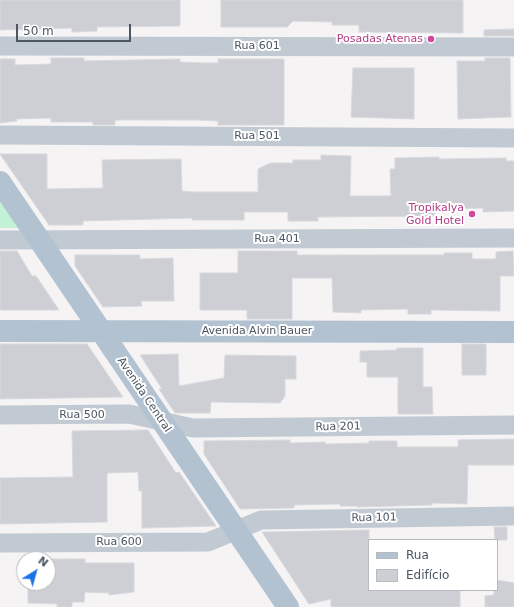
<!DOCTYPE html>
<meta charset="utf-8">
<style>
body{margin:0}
#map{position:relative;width:514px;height:607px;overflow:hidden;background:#f5f3f3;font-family:"DejaVu Sans",sans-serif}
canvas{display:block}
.legend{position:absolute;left:368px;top:539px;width:130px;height:52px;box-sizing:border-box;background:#fff;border:1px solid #b7bbc0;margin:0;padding:5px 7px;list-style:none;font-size:12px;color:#4a5661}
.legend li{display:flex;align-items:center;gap:8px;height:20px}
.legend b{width:20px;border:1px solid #b7bbc0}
.north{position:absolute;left:16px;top:551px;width:40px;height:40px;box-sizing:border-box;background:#fff;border:1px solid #b7bbc0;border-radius:50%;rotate:37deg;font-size:11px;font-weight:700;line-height:16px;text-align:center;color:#4a5661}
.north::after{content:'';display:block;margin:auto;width:14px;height:18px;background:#1a73e8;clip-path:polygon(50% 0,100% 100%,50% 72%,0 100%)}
.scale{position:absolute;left:16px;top:24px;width:115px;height:18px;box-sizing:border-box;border:2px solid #4a5661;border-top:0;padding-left:5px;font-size:12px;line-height:14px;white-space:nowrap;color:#4a5661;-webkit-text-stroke:3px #fff;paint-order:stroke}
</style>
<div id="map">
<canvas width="514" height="607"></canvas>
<ul class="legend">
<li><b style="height:5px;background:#b3c2d1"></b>Rua</li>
<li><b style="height:11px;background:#cdcfd5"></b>Edifício</li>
</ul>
<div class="north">N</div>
<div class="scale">50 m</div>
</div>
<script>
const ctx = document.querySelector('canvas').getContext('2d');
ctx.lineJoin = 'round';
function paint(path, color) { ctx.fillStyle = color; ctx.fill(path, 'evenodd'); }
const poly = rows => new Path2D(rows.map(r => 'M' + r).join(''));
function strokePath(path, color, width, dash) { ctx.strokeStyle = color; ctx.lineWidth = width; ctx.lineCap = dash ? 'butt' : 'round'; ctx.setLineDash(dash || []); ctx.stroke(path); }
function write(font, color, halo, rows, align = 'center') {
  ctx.font = font + ' "DejaVu Sans",sans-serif'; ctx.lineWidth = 4; ctx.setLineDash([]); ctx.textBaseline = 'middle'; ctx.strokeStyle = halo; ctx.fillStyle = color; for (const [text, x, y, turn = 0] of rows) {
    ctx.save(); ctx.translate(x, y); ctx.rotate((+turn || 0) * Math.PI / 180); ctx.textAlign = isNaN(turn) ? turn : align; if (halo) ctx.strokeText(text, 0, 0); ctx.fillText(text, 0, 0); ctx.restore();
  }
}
const green = poly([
 [0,199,19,228,0,228]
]);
const building = poly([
 [0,0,180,0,180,26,97,27,97,31,72,32,72,28,0,30,0,0],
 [221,0,463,0,463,33,359,32,359,25,332,25,332,22,293,21,287,27,221,27,221,0],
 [514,29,514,36,484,36,484,30,514,29],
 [51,58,84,58,84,61,180,59,180,62,205,63,218,63,218,59,284,59,284,125,218,125,218,121,198,120,115,120,115,125,93,125,93,122,51,122,51,118,16,119,17,121,0,123,0,59,15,59,15,65,51,64,51,58],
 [485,58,510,58,511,117,458,119,457,61,485,61,485,58],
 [353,68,414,68,414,119,351,117,353,68],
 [0,154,47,154,47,189,103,188,102,160,181,159,182,191,194,192,258,192,258,169,270,163,293,163,293,160,321,160,321,155,351,156,350,196,391,196,390,169,395,169,395,158,439,157,439,159,506,158,506,161,514,161,514,211,483,212,483,208,435,209,435,216,318,217,318,221,288,221,288,212,244,212,244,220,192,220,192,218,83,221,83,225,49,225,0,154],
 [0,251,17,251,32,276,36,276,59,310,0,310,0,251],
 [238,251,297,251,297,255,444,255,444,253,472,253,472,259,496,259,496,252,513,251,514,276,500,276,500,311,431,310,431,314,408,314,408,309,361,310,361,313,333,312,332,278,292,278,292,319,247,319,247,310,200,310,200,273,238,273,238,251],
 [75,255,140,255,140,259,173,258,174,301,141,301,142,306,103,307,75,266,75,255],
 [0,344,87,344,123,397,0,399,0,344],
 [462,344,486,344,486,375,462,375,462,344],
 [397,348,423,348,423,387,432,387,433,414,398,414,398,377,367,377,367,362,360,362,360,351,397,350,397,348],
 [178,354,179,386,224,378,225,355,296,356,296,379,285,379,285,396,280,403,211,402,210,413,175,413,159,389,162,389,140,355,178,354],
 [148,430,176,473,179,472,216,526,142,528,142,491,139,491,138,472,107,473,107,522,0,524,0,478,73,477,72,431,148,430],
 [514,439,514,465,468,465,467,504,432,503,432,505,357,507,357,506,340,506,340,504,294,505,294,508,240,509,204,454,204,441,290,440,290,443,325,442,325,444,369,443,369,441,397,441,397,447,458,447,458,440,514,439],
 [494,527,507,527,507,540,495,540,494,527],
 [369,530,369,590,460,590,460,607,331,607,331,599,309,604,262,532,369,530],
 [48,559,85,559,85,563,134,563,134,592,109,595,109,593,85,592,84,602,72,602,72,607,57,607,57,604,28,603,28,583,48,583,48,559],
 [497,580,514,583,514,607,485,607,485,596,494,595,494,590,497,590,497,580]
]);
const minor = poly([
 [0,46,514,47],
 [0,135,514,138],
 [0,240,514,238],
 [0,415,129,414,193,428,514,425],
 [0,543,208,542,261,520,514,516]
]);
const major = poly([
 [0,182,288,607],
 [0,331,514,332]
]);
const markers = [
 [431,39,4,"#d1479c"],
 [472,214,4,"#d1479c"]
];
const hotelNames = [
 ["Posadas Atenas",423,39],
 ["Tropikalya",464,208],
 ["Gold Hotel",464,221]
];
const streetNames = [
 ["Rua 601",257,46],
 ["Rua 501",257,136],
 ["Rua 401",277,239],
 ["Avenida Alvin Bauer",257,331],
 ["Avenida Central",144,395,56],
 ["Rua 500",82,415],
 ["Rua 201",338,427,-1],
 ["Rua 101",374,518,-1],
 ["Rua 600",119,542]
];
paint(green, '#c3f1d5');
paint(building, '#cdcfd5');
strokePath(building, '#d7d9de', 1);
strokePath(minor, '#c1cad2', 19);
strokePath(major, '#b3c2d1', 22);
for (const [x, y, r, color] of markers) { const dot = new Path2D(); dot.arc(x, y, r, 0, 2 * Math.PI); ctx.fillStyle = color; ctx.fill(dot); strokePath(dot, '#fff', 1.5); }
write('11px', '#b23c85', '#fff', hotelNames, 'right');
write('11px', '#4a5661', '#fff', streetNames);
</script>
